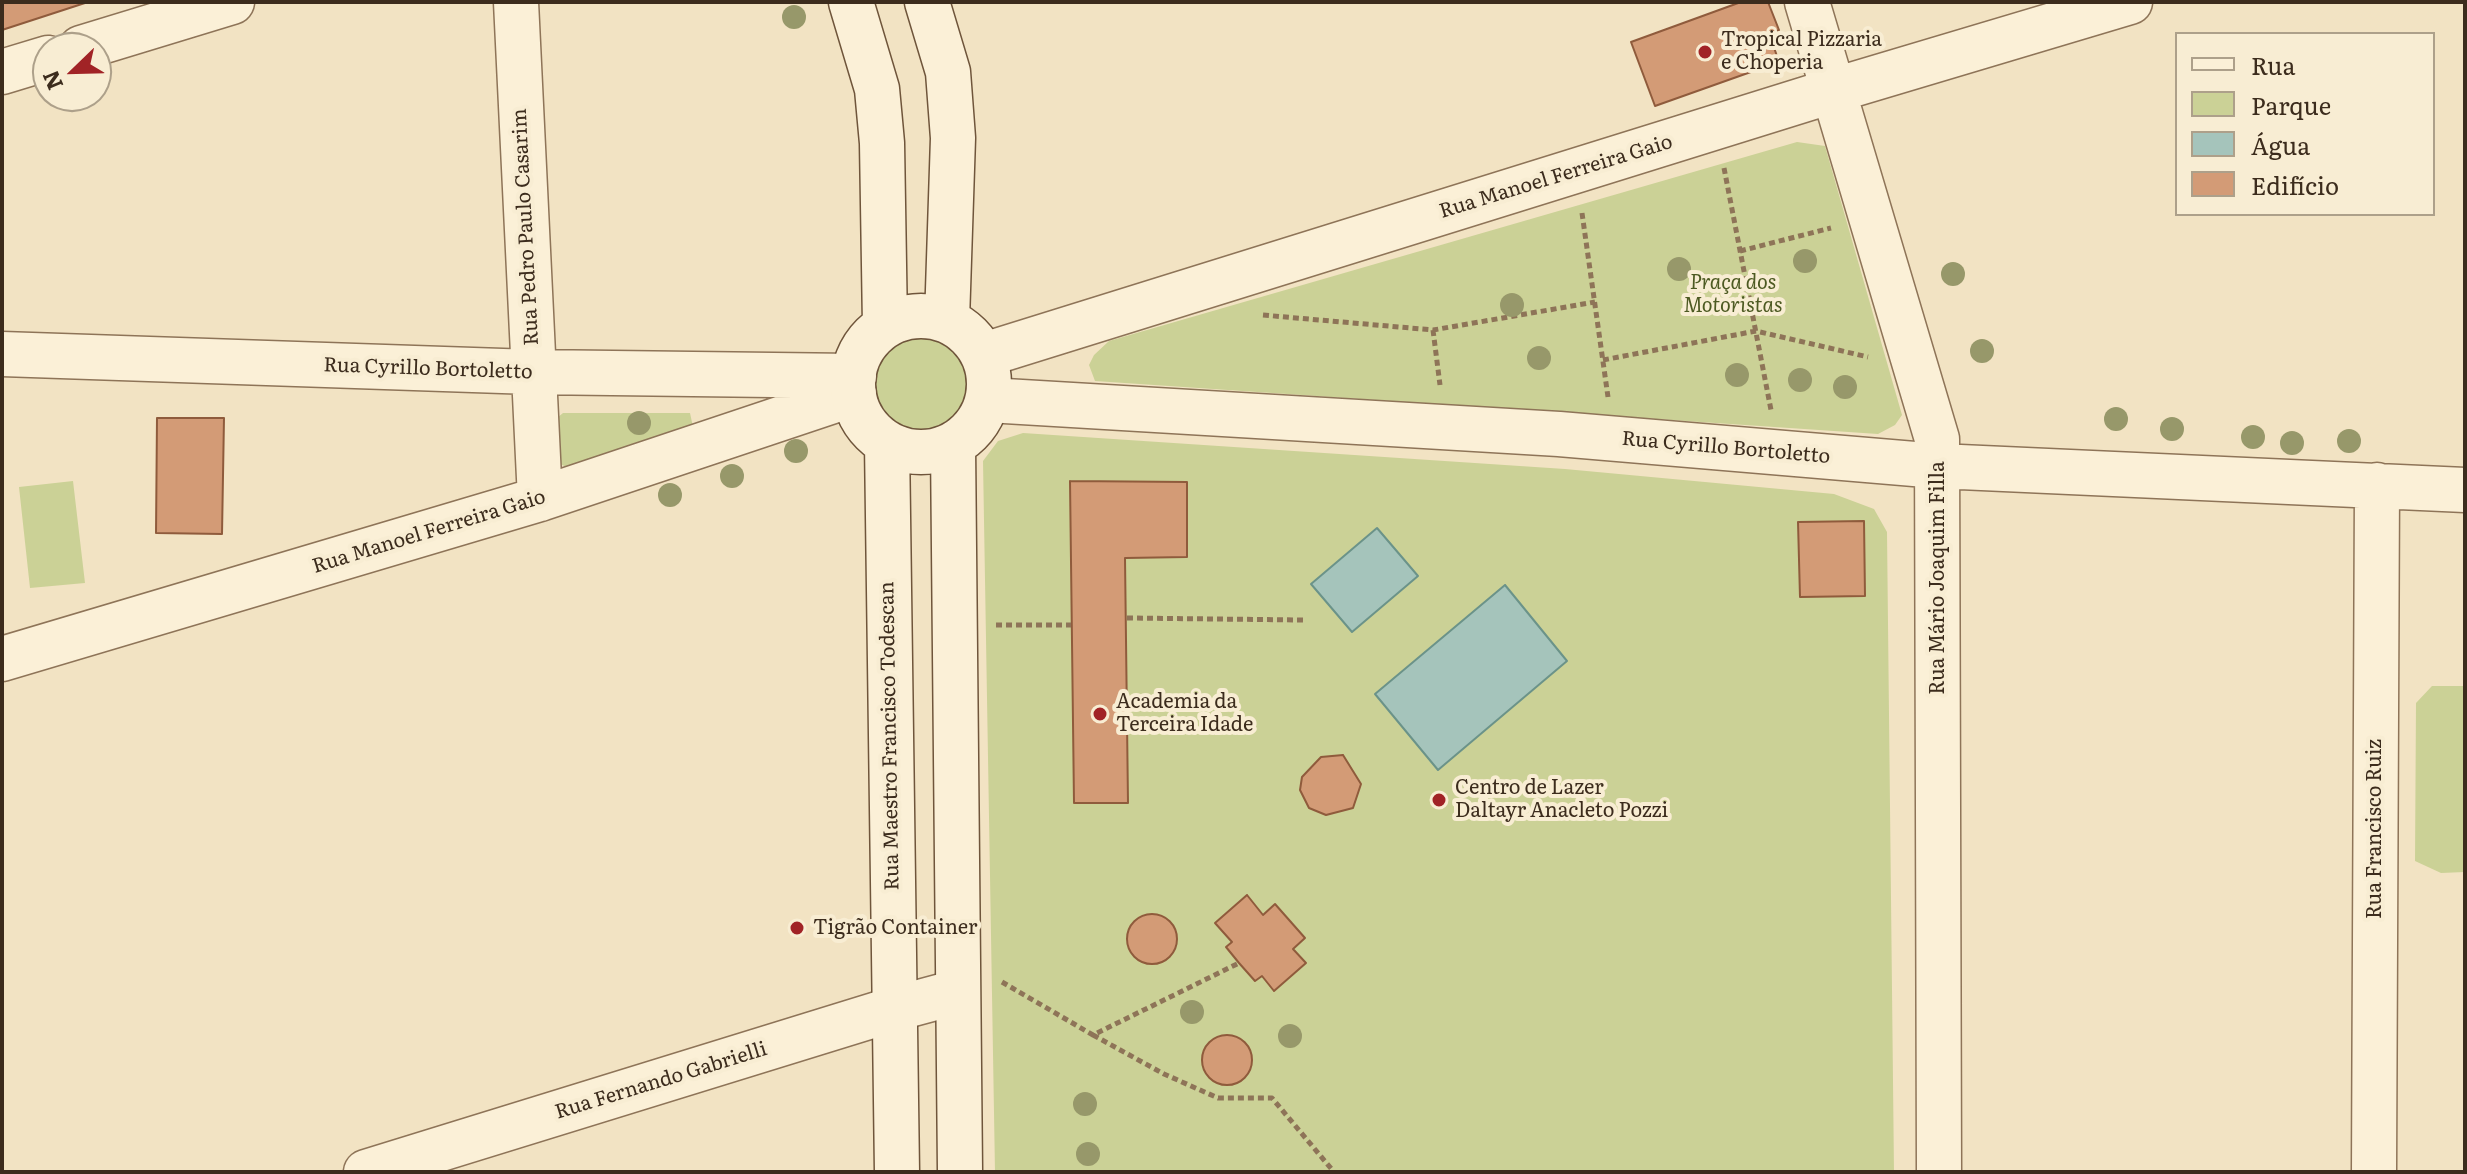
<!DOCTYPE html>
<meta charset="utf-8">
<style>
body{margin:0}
#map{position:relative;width:2467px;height:1174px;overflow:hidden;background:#f2e3c3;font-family:Literata,serif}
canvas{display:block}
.frame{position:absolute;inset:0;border:4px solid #3c2c1d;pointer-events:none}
.legend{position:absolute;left:2175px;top:32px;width:260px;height:184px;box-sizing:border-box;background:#f8edd3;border:2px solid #ada08a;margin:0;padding:10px 14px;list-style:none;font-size:24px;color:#3c2c1d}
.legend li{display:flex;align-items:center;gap:16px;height:40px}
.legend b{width:40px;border:2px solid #ada08a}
.north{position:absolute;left:32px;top:32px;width:80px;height:80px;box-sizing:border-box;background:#f8edd3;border:2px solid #ada08a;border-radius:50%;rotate:247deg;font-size:22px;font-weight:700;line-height:32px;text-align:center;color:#3c2c1d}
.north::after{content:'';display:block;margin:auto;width:28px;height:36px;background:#a12326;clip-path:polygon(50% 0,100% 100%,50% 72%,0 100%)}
</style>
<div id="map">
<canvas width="2467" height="1174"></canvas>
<div class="frame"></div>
<ul class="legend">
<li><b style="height:10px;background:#fbf0d7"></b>Rua</li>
<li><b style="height:22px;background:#cbd196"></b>Parque</li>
<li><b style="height:22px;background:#a5c4bb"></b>Água</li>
<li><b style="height:22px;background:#d39b76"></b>Edifício</li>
</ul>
<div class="north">N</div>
</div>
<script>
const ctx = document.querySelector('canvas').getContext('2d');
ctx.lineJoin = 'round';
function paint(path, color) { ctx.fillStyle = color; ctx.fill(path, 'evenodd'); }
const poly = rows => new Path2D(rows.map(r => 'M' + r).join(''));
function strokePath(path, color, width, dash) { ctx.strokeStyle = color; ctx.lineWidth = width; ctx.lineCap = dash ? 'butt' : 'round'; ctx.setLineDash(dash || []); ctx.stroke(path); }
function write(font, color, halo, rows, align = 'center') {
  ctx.font = font + ' Literata,serif'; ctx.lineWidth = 8; ctx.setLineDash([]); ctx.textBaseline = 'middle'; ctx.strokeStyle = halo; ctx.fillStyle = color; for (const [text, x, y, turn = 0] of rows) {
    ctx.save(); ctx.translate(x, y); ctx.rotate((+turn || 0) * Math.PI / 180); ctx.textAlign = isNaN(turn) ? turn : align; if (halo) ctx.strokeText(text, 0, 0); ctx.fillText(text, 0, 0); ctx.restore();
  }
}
const green = poly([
 [1797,142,1825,146,1902,415,1895,425,1878,434,1095,381,1089,365,1094,355,1109,341],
 '874 385a47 47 0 1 1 94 0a47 47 0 1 1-94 0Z',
 [563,413,690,413,693,427,568,468,553,460,551,423],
 [1023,433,1565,469,1834,494,1874,509,1887,532,1894,1172,995,1172,983,461,998,441],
 [73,481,85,583,30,588,19,487],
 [2432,686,2465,686,2465,872,2441,873,2415,861,2416,703]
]);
const water = poly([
 [1377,528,1418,576,1352,632,1311,584,1377,528],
 [1505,585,1567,661,1438,770,1375,694,1505,585]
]);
const building = poly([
 [2,2,88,2,2,30,2,2],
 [1741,2,1768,2,1779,30,1769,33,1779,62,1655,106,1631,42,1741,2],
 [157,418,224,418,222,534,156,533,157,418],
 [1070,481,1187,482,1187,557,1125,558,1128,803,1074,803,1070,481],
 [1864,521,1865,596,1800,597,1798,522,1864,521],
 [1343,755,1361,784,1353,808,1326,815,1309,808,1300,790,1302,777,1321,757,1343,755],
 [1247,895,1263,915,1275,904,1305,938,1293,949,1306,963,1274,991,1262,976,1255,981,1239,963,1226,947,1232,942,1215,923,1247,895],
 '1127 939a25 25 0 1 1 50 0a25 25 0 1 1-50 0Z',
 '1202 1060a25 25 0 1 1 50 0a25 25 0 1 1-50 0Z'
]);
const path = poly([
 [1724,168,1771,410],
 [1582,213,1608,397],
 [1740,251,1831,228],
 [1263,315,1433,330,1595,302],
 [1433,330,1440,385],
 [1603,360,1756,331,1868,357],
 [1127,618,1304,620],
 [996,625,1071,625],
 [1002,982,1093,1035,1239,963],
 [1093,1035,1164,1074,1218,1098,1272,1098,1334,1172]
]);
const street = poly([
 [516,2,540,499],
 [1807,2,1937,439,1939,1172],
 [81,48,232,2],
 [2,72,48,58],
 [2,354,532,372,854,376],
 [984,355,1835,90,2130,2],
 [988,400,1559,434,1938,466,2465,490],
 [2,659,540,499,854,394],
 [366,1172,894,1009,957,992],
 [2374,1172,2377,485]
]);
const secondary = poly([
 [851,2,877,89,882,143,885,326],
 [927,2,948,72,953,138,947,320],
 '853 384a68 68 0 1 1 136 0a68 68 0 1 1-136 0Z',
 [887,443,897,1172],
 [953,445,960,1172]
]);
const trees = [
 [794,17],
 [1805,261],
 [1679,269],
 [1953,274],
 [1512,305],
 [1982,351],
 [1539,358],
 [1737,375],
 [1800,380],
 [1845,387],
 [2116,419],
 [639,423],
 [2172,429],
 [2253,437],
 [2349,441],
 [2292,443],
 [796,451],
 [732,476],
 [670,495],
 [1192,1012],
 [1290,1036],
 [1085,1104],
 [1088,1154]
];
const markers = [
 [1705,52,8,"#a12326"],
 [1100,714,8,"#a12326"],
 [1439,800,8,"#a12326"],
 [797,928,8,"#a12326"]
];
const poiNames = [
 ["Tropical Pizzaria",1721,40],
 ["e Choperia",1721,63],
 ["Academia da",1116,702],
 ["Terceira Idade",1116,725],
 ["Centro de Lazer",1455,788],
 ["Daltayr Anacleto Pozzi",1455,811],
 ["Tigrão Container",813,928]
];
const streetNames = [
 ["Rua Manoel Ferreira Gaio",1556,177,-17],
 ["Rua Pedro Paulo Casarim",526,227,-93],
 ["Rua Cyrillo Bortoletto",428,369,2],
 ["Rua Cyrillo Bortoletto",1726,448,5],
 ["Rua Manoel Ferreira Gaio",429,532,-17],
 ["Rua Mário Joaquim Filla",1938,578,-90],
 ["Rua Maestro Francisco Todescan",890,736,-91],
 ["Rua Francisco Ruiz",2375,829,-90],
 ["Rua Fernando Gabrielli",661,1081,-17]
];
const parkNames = [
 ["Praça dos",1733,283],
 ["Motoristas",1733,306]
];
paint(green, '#cbd196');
paint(water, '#a5c4bb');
strokePath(water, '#6b9389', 2);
paint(building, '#d39b76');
strokePath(building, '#8f5b3c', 2);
strokePath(street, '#8e7458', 47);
strokePath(secondary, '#6f553b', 47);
strokePath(path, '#8e7458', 5, [6, 4]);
strokePath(street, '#fbf0d7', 44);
strokePath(secondary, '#fbf0d7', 44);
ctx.fillStyle = '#97986a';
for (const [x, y] of trees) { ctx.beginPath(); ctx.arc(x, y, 12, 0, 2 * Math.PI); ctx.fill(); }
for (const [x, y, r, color] of markers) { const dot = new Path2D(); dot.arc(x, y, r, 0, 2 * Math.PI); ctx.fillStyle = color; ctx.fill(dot); strokePath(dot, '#f8edd3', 3); }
write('20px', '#3c2c1d', '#f8edd3', poiNames, 'left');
write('20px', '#3c2c1d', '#f8edd3', streetNames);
write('italic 20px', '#4d5a22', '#f8edd3', parkNames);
</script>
